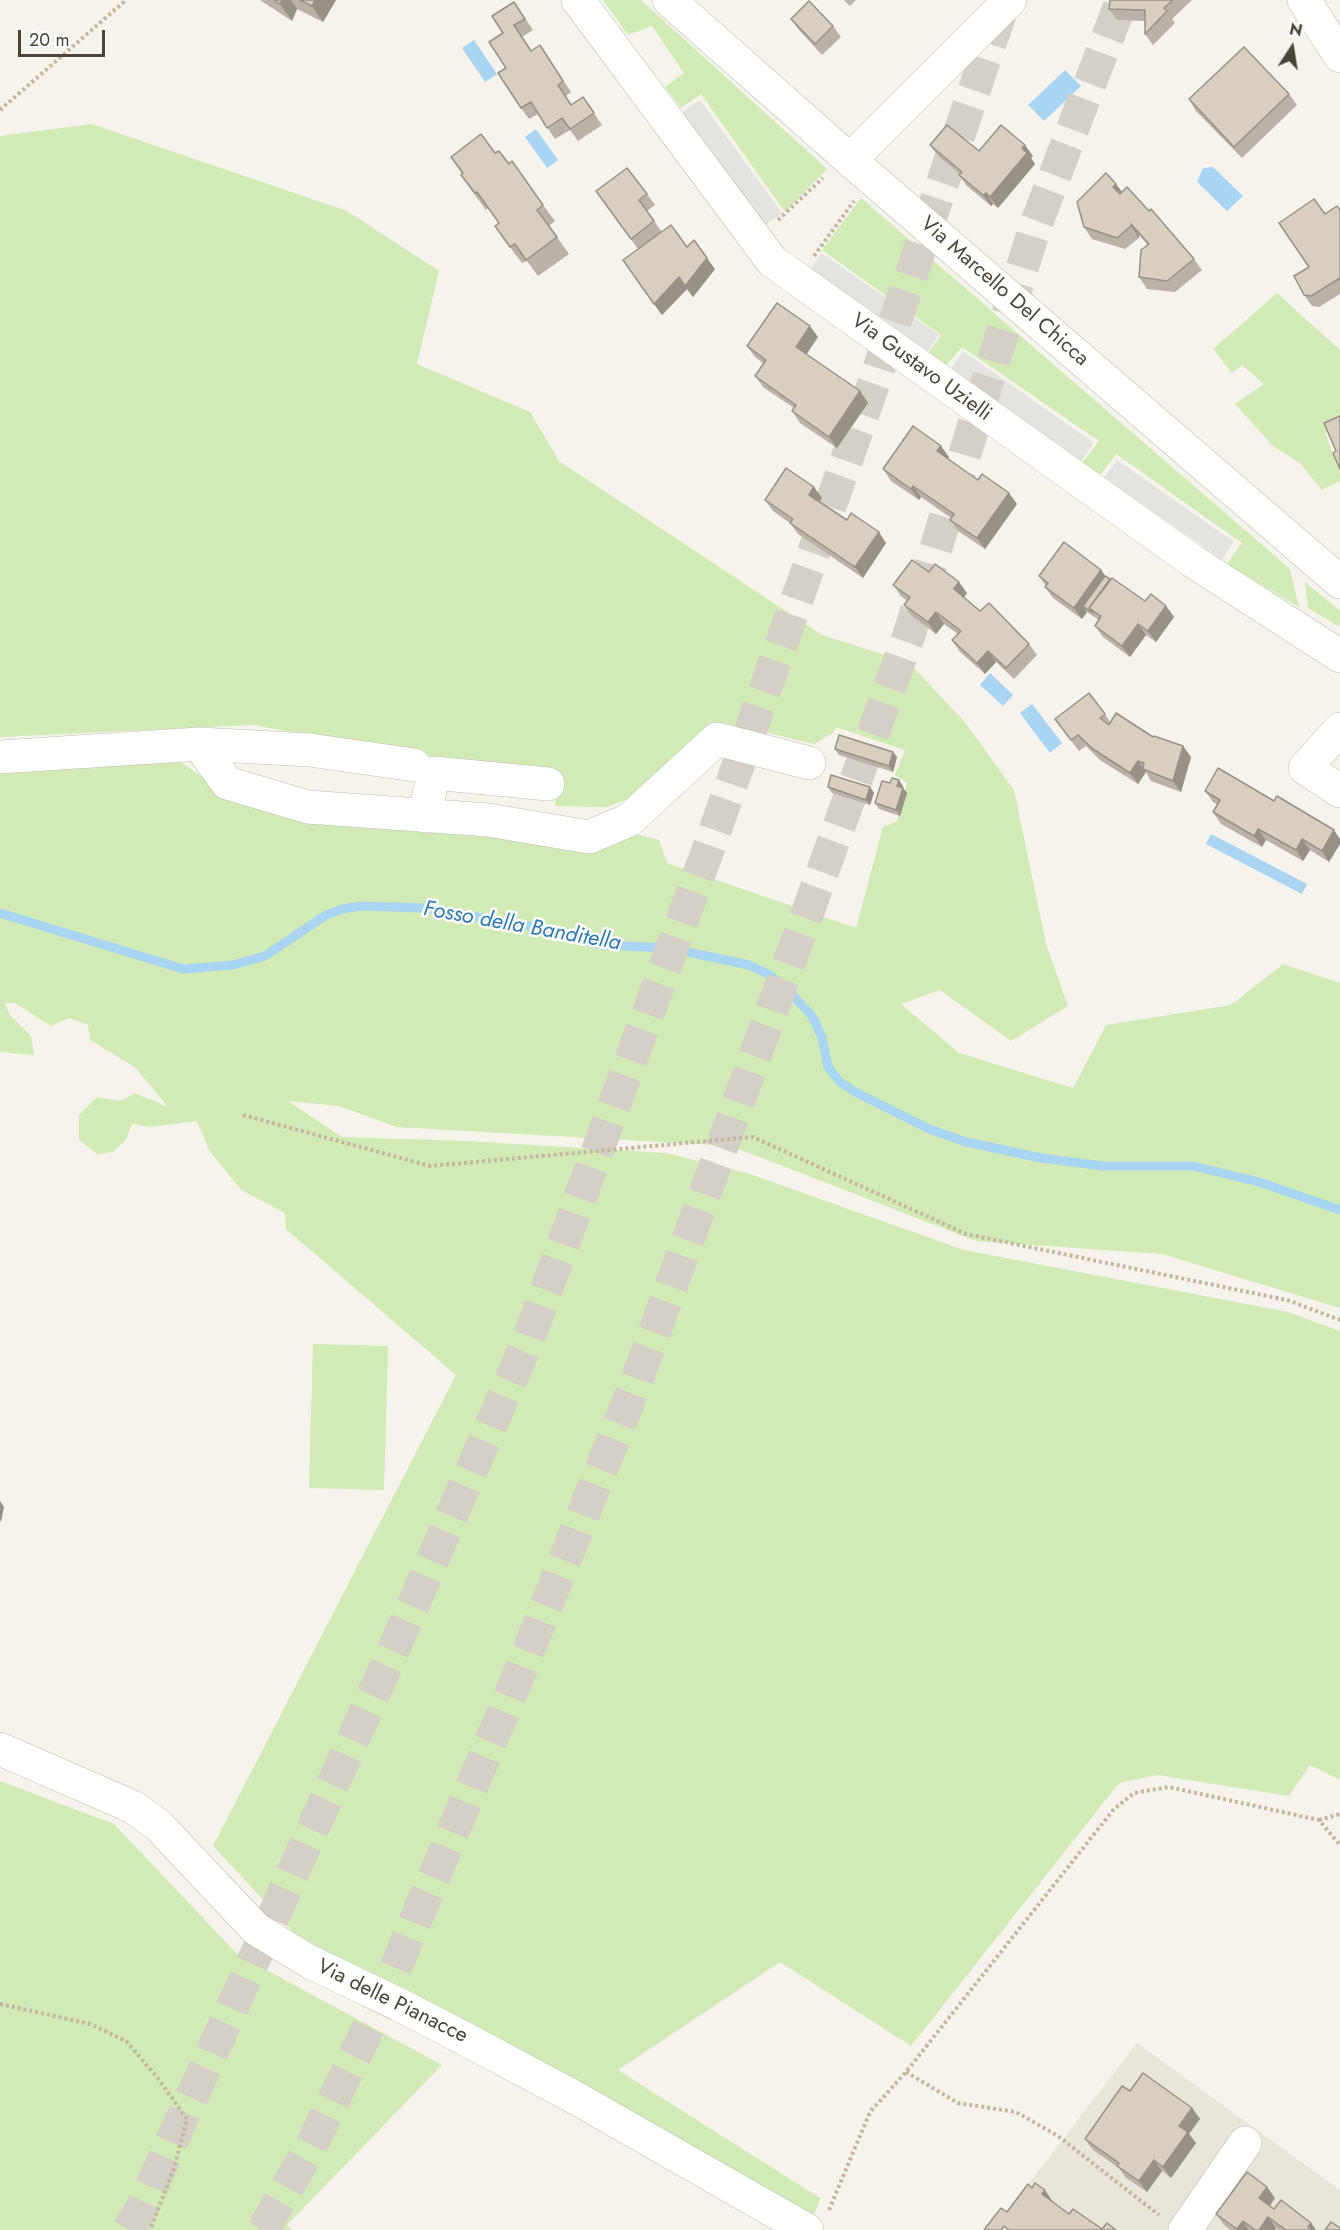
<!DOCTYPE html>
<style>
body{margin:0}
#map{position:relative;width:1340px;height:2230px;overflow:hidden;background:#f6f3ec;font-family:Jost,sans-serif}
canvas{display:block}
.north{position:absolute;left:1262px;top:18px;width:60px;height:60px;-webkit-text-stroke:4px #fff;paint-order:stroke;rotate:12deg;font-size:16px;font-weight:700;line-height:24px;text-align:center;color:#4b4439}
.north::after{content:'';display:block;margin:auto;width:21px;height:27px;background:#4b4439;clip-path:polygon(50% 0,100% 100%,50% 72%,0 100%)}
.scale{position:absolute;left:18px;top:30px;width:87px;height:27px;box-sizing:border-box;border:3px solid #4b4439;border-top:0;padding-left:8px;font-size:18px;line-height:21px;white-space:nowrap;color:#4b4439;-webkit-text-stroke:4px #fff;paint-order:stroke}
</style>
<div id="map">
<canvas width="1340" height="2230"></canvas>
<div class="north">N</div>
<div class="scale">20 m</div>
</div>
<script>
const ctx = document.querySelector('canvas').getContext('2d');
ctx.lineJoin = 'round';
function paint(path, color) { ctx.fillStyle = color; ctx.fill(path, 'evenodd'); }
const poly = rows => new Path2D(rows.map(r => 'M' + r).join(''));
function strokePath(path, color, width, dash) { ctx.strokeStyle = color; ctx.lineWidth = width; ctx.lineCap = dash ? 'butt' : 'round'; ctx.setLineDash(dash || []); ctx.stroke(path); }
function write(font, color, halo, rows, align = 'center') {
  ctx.font = font + ' Jost,sans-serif'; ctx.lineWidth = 5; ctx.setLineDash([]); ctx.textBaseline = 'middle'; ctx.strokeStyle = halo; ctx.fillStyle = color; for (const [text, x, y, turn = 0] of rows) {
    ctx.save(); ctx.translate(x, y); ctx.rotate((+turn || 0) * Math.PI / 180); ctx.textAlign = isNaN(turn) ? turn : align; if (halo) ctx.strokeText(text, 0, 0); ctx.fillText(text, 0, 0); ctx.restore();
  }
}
const residential = poly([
 [1137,2043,1340,2190,1340,2230,993,2230]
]);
const green = poly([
 [603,0,641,0,827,169,785,212,701,94,681,108,665,87,684,73,652,26,628,35],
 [92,124,347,211,439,271,417,364,530,412,559,461,822,635,908,662,964,721,1014,790,1046,944,1068,1006,1011,1041,940,990,901,1004,959,1053,1073,1088,1106,1025,1231,1005,1283,964,1340,983,1340,1308,1162,1254,976,1241,731,1146,396,1127,339,1106,288,1101,342,1137,467,1141,666,1153,747,1173,964,1250,1288,1312,1340,1331,1340,1780,1310,1765,1289,1796,1157,1775,1119,1783,911,2046,780,1962,618,2070,820,2198,812,2221,641,2121,295,1934,213,1846,456,1375,286,1229,285,1213,241,1190,209,1150,197,1121,150,1127,132,1124,126,1140,113,1152,97,1154,79,1140,79,1115,97,1097,120,1101,135,1093,168,1107,136,1068,90,1040,88,1025,69,1018,51,1026,15,1003,5,1003,10,1015,31,1036,34,1055,0,1052,0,768,178,760,215,786,620,830,659,840,667,863,856,928,883,827,897,821,907,783,895,775,905,750,836,727,833,733,814,744,735,725,708,732,643,793,607,807,555,806,558,774,408,753,253,725,0,737,0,136],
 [861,198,1290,569,1299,607,1227,564,1242,543,1116,454,1100,475,1083,462,1099,441,962,347,945,367,927,355,941,335,822,250],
 [1277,293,1340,350,1340,425,1325,433,1340,474,1340,481,1322,490,1300,463,1273,446,1235,404,1264,384,1242,365,1232,373,1213,349],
 [1305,582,1340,611,1340,627,1308,608],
 [313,1344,388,1346,384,1490,309,1488],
 [0,1781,114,1824,237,1954,442,2065,287,2225,292,2230,0,2230]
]);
const parking = poly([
 [700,100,782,213,764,226,682,113],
 [822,253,939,335,926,354,809,271],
 [963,351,1094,443,1081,461,950,370],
 [1117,460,1234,542,1222,559,1104,478]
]);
const water = poly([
 [474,40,497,74,485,82,462,48],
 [1065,70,1081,86,1044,121,1028,105],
 [536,129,558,160,547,168,525,137],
 [1213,167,1243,196,1227,211,1197,182,1203,168],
 [990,673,1013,695,1003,706,980,685],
 [1032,704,1062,743,1050,753,1020,713],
 [1211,834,1307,884,1302,894,1206,844]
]);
const stream = poly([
 [0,913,183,969,233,965,265,956,326,915,342,909,361,906,424,908,542,928,600,945,668,948,749,965,768,974,785,987,812,1016,822,1037,828,1067,840,1082,855,1092,929,1129,966,1142,1041,1158,1103,1166,1193,1166,1259,1182,1340,1210]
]);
const highwayTunnel = poly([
 [128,2230,140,2212,396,1644,528,1340,712,839,876,377,1005,0],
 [263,2230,311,2146,382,2000,515,1684,635,1385,910,632,1035,227,1122,0]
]);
const path = poly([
 [0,110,126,0],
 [778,220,823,178],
 [814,256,854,201],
 [243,1115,430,1166,753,1137,966,1234,1287,1300,1340,1320],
 [1319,1820,1340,1814],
 [0,2004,90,2024,126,2041,157,2077,187,2119,174,2168,150,2230],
 [906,2072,958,2103,1016,2112,1058,2136,1159,2215],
 [829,2210,870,2112,906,2072,1114,1809,1134,1793,1169,1787,1319,1820,1340,1845]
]);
const minor = poly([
 [578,0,772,261,1194,562,1340,656],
 [669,0,850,160,1340,582],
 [1304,0,1340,56],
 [850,160,1010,0],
 [1340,729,1305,768,1340,791],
 [199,744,227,783,308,807,488,820,589,837,629,820,717,739,809,763],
 [0,757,199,744,310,750,414,765],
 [424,816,434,773,548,784],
 [0,1749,133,1807,158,1825,256,1929,310,1962,398,2004,469,2041,574,2097,807,2230],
 [1185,2230,1245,2143]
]);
const wall = poly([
 [260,0,336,0,323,22,297,9,292,21],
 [844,0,856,0,850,6],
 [1110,0,1192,0,1172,19,1175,23,1153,45,1145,34,1145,21,1117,20,1109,9],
 [514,2,533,30,522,37,531,51,548,57,571,92,566,96,571,105,583,97,602,125,578,141,570,130,555,139,538,114,529,119,521,108,506,68,503,33],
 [791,19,833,26,841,37,822,55,799,30],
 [1289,94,1297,105,1242,158,1196,111,1189,99],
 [930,145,979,151,1033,156,1031,158,1035,164,998,208,993,204,991,206,967,186,959,175,960,174,938,156],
 [495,153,509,164,543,205,555,221,549,226,569,254,538,276,527,261,522,263,506,242,495,226,499,223,488,208,486,210,472,191,461,175,462,174,451,157],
 [1116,184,1122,192,1149,211,1194,259,1202,270,1175,292,1147,289,1139,277,1148,245,1139,235,1139,238,1125,249,1092,239,1084,227],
 [596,191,647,194,655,205,647,211,662,232,687,247,715,269,693,297,687,289,662,315,623,260,638,249],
 [1340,210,1340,294,1319,307,1312,306,1304,295,1309,267],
 [818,337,806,354,860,391,868,403,837,448,800,423,792,411,794,408,763,387,755,376,764,364,755,357,747,346],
 [949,457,948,459,978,480,1017,504,985,549,958,531,950,520,951,518,921,497,919,500,891,481,883,469],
 [822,498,819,502,847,520,886,543,863,578,798,534,790,523,773,511,765,500],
 [1101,570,1105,576,1145,601,1166,606,1174,617,1156,642,1146,635,1130,657,1103,637,1095,626,1099,620,1087,612,1082,619,1053,598,1045,587,1046,586,1039,576],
 [929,572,967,593,964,597,980,611,1029,644,1037,655,1014,679,996,662,985,674,960,652,952,640,958,634,944,624,936,634,912,616,904,605,907,601,901,596,893,585],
 [1105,714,1110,722,1153,737,1183,746,1191,757,1181,792,1151,781,1146,772,1138,784,1100,760,1086,746,1079,751,1055,719],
 [835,749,893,752,897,757,893,772,839,755],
 [890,783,903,786,902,787,907,793,900,816,879,809,875,803],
 [828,787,870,787,874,793,870,805,832,793],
 [1205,791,1274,801,1334,830,1329,862,1310,850,1303,861,1266,840,1262,847,1221,824,1213,812,1218,805,1213,802],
 [1130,2091,1192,2108,1200,2119,1189,2134,1196,2143,1171,2178,1162,2171,1147,2192,1125,2177,1119,2168,1093,2150,1085,2139],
 [1275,2198,1270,2206,1274,2209,1311,2223,1316,2230,1278,2230,1276,2228,1275,2230,1231,2230,1224,2225,1216,2214]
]);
const shadedWall = poly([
 [282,0,291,0,297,9,292,21,280,4],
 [315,0,336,0,323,22,312,6],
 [1025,145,1033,156,1031,158,1035,164,998,208,990,197],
 [1116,184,1124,195,1121,198,1113,187],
 [986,193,993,204,991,206,983,195],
 [1131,224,1139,235,1139,238,1131,226],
 [707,258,715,269,693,297,685,286],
 [679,277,687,289,662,315,654,304],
 [810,326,818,337,804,358,796,347],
 [860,391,868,403,837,448,829,437],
 [941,446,949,457,945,462,937,451],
 [913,486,921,497,919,500,911,489],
 [814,487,822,498,817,506,809,495],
 [1009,493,1017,504,985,549,977,538],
 [879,532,886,543,863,578,855,567],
 [1101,570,1109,581,1083,606,1087,612,1082,619,1074,608],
 [959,582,967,593,962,600,954,589],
 [1166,606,1174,617,1156,642,1148,631],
 [936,612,944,624,936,634,928,622],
 [1138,624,1146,635,1130,657,1122,646],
 [988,651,996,662,985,674,977,663],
 [1183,746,1191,757,1181,792,1173,781],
 [893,752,897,757,893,772,889,766],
 [1138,761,1146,772,1138,784,1130,773],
 [899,780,903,786,901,792,897,786],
 [870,787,874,793,870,805,866,800],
 [903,788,907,793,900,816,896,810],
 [1258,829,1266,840,1262,847,1254,836],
 [1334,830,1340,839,1340,844,1329,862,1322,851],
 [1302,839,1310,850,1303,861,1296,850],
 [0,1501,4,1507,1,1522,0,1520],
 [1192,2108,1200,2119,1189,2134,1196,2143,1171,2178,1163,2167,1179,2126],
 [1154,2160,1162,2171,1147,2192,1139,2181],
 [1267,2187,1275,2198,1267,2209,1259,2198],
 [1045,2190,1053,2202,1050,2206,1042,2194],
 [1268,2217,1276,2228,1275,2230,1259,2230],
 [1243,2221,1249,2230,1238,2230,1237,2229],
 [1311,2223,1316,2230,1310,2230,1308,2227]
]);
const building = poly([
 [274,0,282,0,280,4,274,0],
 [300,0,315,0,312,6,300,0],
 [1110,0,1173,0,1164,8,1167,11,1145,34,1145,10,1109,9,1110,0],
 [809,1,833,26,815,44,791,19,809,1],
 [514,2,525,19,514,25,531,51,540,45,563,81,558,85,571,105,583,97,594,113,570,129,562,118,547,128,531,102,521,108,498,73,506,68,489,42,503,33,492,16,514,2],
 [1244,47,1289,94,1234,147,1189,99,1244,47],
 [947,125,979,151,1001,125,1025,145,1022,148,1027,153,990,197,986,193,983,195,959,175,962,172,930,145,947,125],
 [481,134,495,153,499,151,509,164,512,161,543,205,537,210,557,237,526,260,515,244,510,247,495,226,499,223,477,192,475,193,461,175,463,173,451,157,481,134],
 [627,168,647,194,639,200,654,221,631,239,596,191,627,168],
 [1106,173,1116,184,1113,187,1120,194,1127,187,1149,211,1151,209,1194,259,1167,281,1139,277,1141,250,1149,244,1131,224,1131,226,1117,238,1084,227,1077,202,1106,173],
 [1314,199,1325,214,1337,206,1340,210,1340,278,1311,296,1304,295,1294,276,1309,267,1279,223,1314,199],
 [671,225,687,247,694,240,707,258,685,286,679,277,654,304,623,260,671,225],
 [777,303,810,326,796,347,860,391,829,437,792,411,796,405,755,376,766,360,747,346,777,303],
 [1340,416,1340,470,1333,453,1336,451,1324,423,1340,416],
 [913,426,941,446,937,451,978,480,982,474,1009,493,977,538,950,520,954,514,913,486,911,489,883,469,913,426],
 [786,468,814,487,809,495,847,520,851,513,879,532,855,567,790,523,793,519,765,500,786,468],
 [1064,542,1101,570,1074,608,1045,587,1048,583,1039,576,1064,542],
 [912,560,929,572,935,564,959,582,954,589,980,611,989,603,1029,644,1006,668,988,651,977,663,952,640,961,631,936,612,928,622,904,605,910,597,893,585,912,560],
 [1105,576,1110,579,1089,608,1093,613,1083,606,1105,576],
 [1112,578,1145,601,1151,594,1166,606,1148,631,1138,624,1122,646,1095,626,1101,616,1089,608,1112,578],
 [1089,693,1105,714,1100,718,1109,725,1116,713,1153,737,1154,736,1183,746,1173,781,1143,769,1144,763,1138,761,1130,773,1093,749,1078,735,1071,740,1055,719,1089,693],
 [839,735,893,752,889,766,835,749,839,735],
 [1218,768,1274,801,1277,796,1334,830,1322,851,1302,839,1296,850,1258,829,1254,836,1213,812,1220,800,1205,791,1218,768],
 [831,775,870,787,866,800,828,787,831,775],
 [892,778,899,780,897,786,903,788,896,810,875,803,882,781,890,783,892,778],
 [1143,2073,1192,2108,1179,2126,1188,2132,1163,2167,1154,2160,1139,2181,1117,2166,1119,2163,1085,2139,1122,2086,1130,2091,1143,2073],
 [1247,2172,1267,2187,1259,2198,1274,2209,1281,2200,1311,2223,1308,2227,1313,2230,1286,2230,1268,2217,1259,2230,1255,2230,1243,2221,1237,2229,1216,2214,1247,2172],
 [1035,2183,1045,2190,1042,2194,1069,2214,1073,2209,1102,2229,1107,2223,1116,2230,1009,2230,1004,2226,1001,2230,984,2230,1001,2208,1007,2212,1028,2184,1032,2188,1035,2183],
 [1331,2222,1340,2228,1340,2230,1325,2230,1331,2222]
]);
const streetNames = [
 ["Via Marcello Del Chicca",1004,292,41],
 ["Via Gustavo Uzielli",921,368,36],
 ["Via delle Pianacce",392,2002,26]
];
const waterNames = [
 ["Fosso della Banditella",522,927,10]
];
paint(residential, '#eae5da');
paint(green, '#d2eab5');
paint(parking, '#e5e3e0');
paint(water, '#a9d4f2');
strokePath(stream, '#a9d4f2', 9);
strokePath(highwayTunnel, '#d4d0c8', 33, [33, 16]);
strokePath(minor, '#c2bbae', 34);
strokePath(path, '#c4b79f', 4, [3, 3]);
strokePath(minor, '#fff', 33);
paint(wall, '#bab2a6');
paint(shadedWall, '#979187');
paint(building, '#d8cfc1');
strokePath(building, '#979187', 1.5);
write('21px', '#4b4439', '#fff', streetNames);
write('italic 22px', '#2e7ab2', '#fff', waterNames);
</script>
